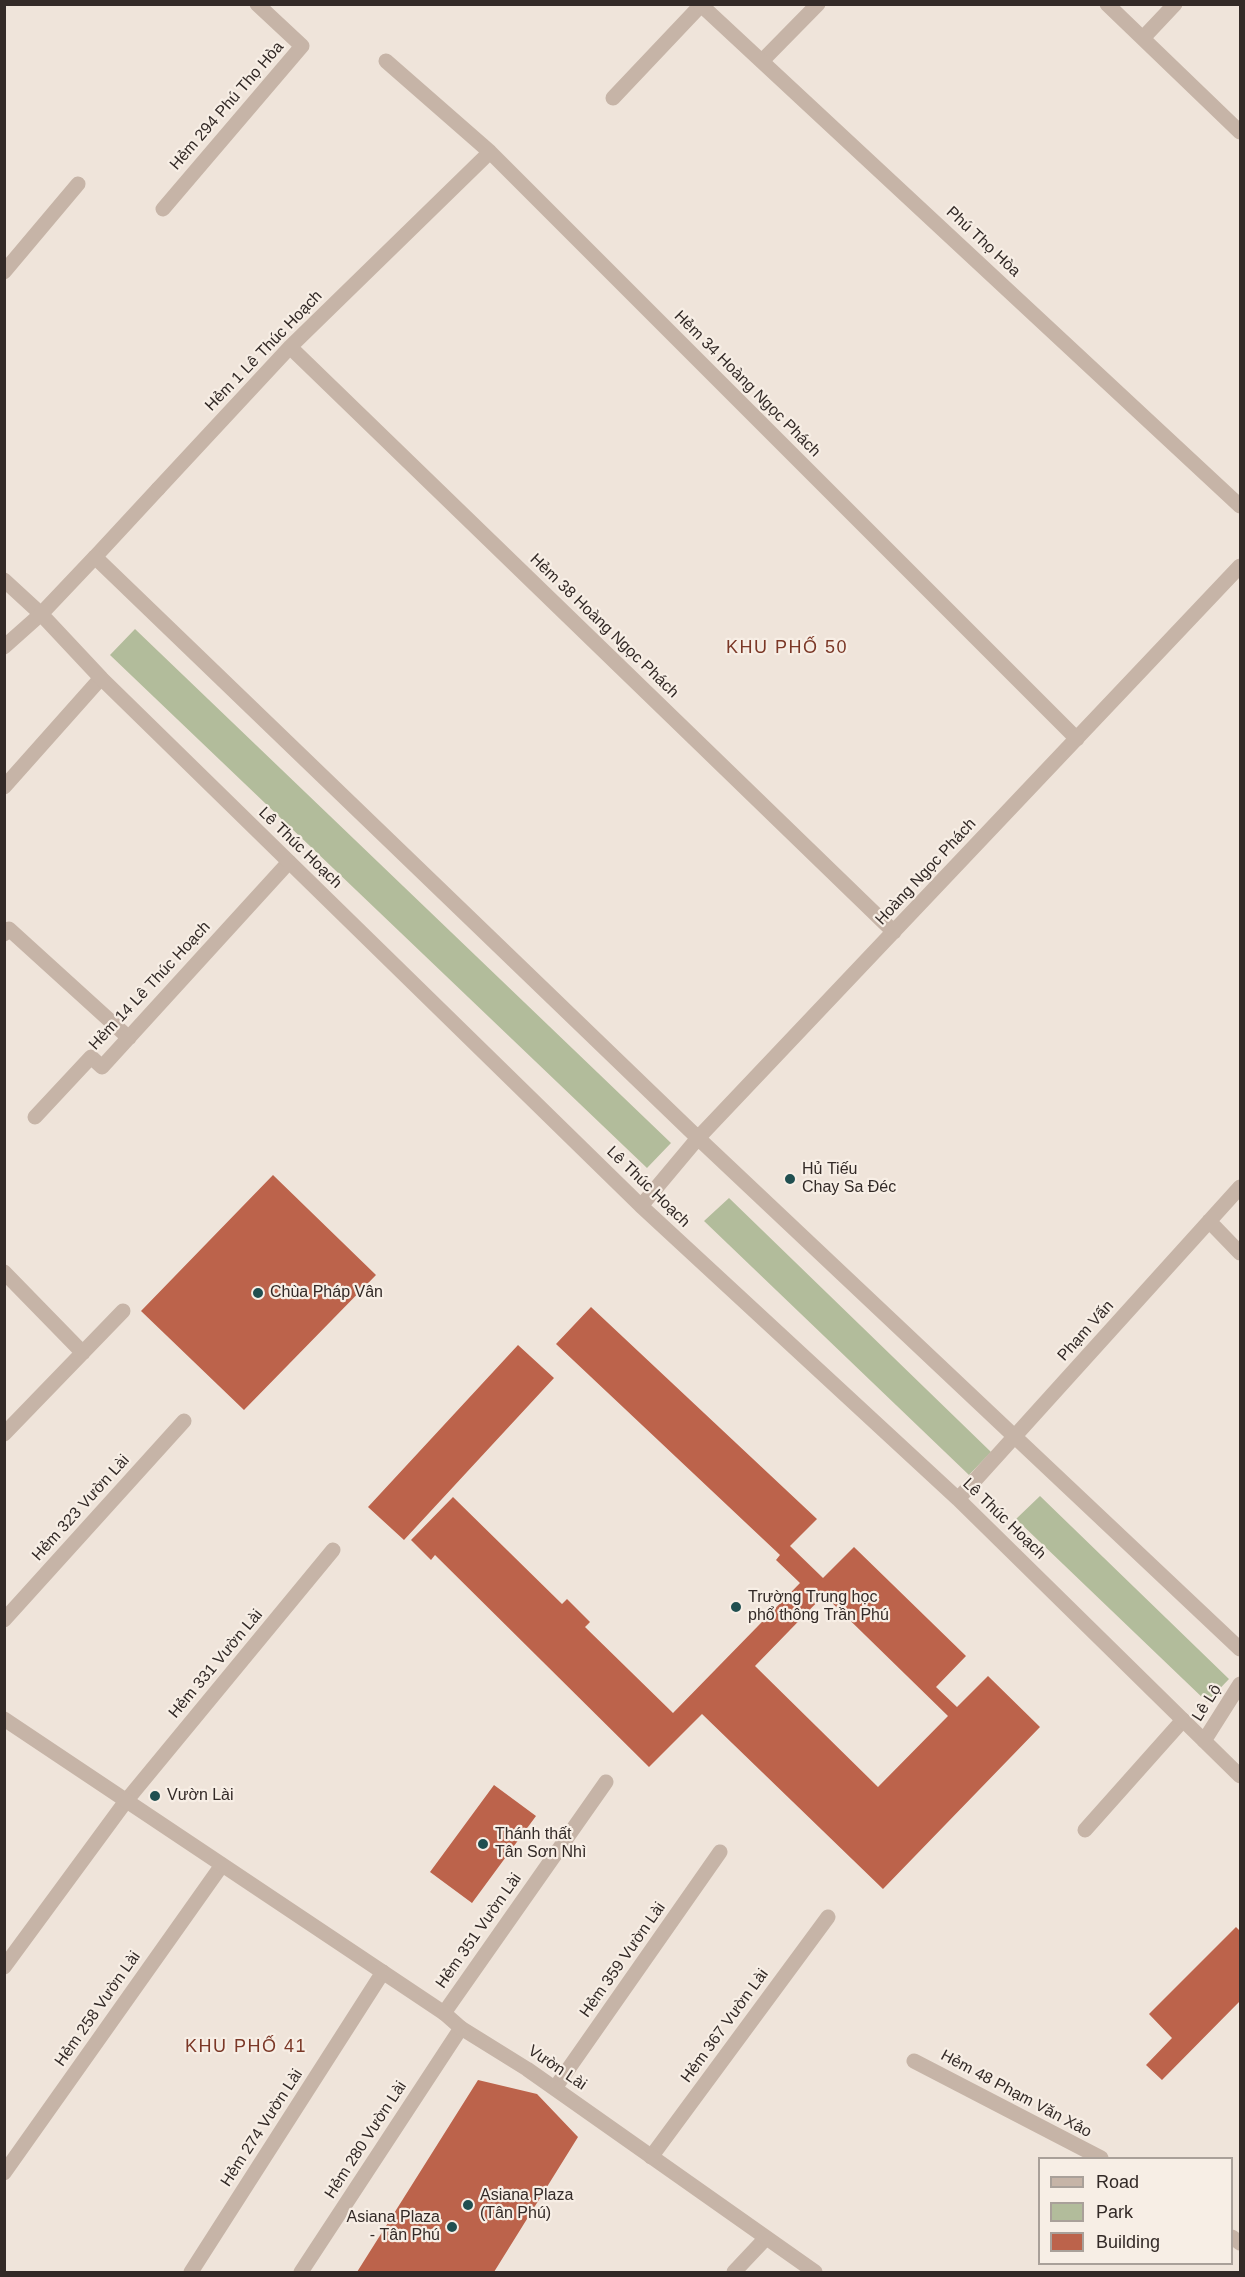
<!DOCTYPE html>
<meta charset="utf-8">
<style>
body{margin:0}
#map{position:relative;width:1245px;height:2277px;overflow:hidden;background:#efe4da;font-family:Helvetica,sans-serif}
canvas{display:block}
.frame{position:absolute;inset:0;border:6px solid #332a27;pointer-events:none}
.legend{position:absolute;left:1038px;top:2157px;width:195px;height:108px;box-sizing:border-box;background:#f7eee5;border:2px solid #a9a099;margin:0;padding:8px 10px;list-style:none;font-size:18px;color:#332a27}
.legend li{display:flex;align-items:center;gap:12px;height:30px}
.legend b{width:30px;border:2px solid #a9a099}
</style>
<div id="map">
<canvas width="1245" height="2277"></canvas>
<div class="frame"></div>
<ul class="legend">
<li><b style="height:8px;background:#c6b4a7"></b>Road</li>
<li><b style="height:16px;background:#b2bc9b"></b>Park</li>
<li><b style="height:16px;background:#bc634b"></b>Building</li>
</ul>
</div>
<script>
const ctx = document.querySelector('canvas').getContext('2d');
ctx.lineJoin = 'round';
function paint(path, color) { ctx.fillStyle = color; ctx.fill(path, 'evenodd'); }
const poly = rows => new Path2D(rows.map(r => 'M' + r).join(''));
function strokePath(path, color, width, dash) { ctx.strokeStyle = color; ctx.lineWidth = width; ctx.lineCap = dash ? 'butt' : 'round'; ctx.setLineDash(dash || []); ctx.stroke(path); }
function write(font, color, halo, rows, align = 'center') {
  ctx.font = font + ' Helvetica,sans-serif'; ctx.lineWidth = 4.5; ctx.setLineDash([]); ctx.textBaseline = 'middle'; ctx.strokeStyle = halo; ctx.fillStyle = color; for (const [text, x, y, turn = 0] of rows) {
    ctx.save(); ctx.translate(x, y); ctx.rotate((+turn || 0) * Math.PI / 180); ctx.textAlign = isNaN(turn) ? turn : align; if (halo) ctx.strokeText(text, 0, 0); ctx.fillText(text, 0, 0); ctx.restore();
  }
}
const green = poly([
 [135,629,671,1143,647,1168,110,655],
 [729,1198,991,1452,969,1475,704,1221],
 [1040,1496,1229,1679,1207,1702,1016,1519]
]);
const building = poly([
 [273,1175,376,1275,244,1410,141,1311],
 [591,1307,817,1519,790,1546,823,1578,854,1547,966,1656,936,1687,957,1707,988,1676,1040,1727,883,1889,702,1714,649,1767,435,1555,431,1560,411,1540,453,1497,562,1604,567,1599,590,1622,585,1627,673,1713,800,1583,776,1560,780,1555,556,1344],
 [824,1595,948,1716,878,1787,755,1666],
 [518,1345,554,1378,404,1540,368,1507],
 [494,1785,536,1816,472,1903,430,1872],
 [1236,1927,1240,1931,1240,2001,1162,2080,1146,2065,1172,2038,1149,2014],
 [478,2080,537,2094,578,2137,494,2272,357,2272]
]);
const service = poly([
 [613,98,701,5],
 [4,272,78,184],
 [95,557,158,489],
 [4,580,41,614],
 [4,787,101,678],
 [4,934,9,929,129,1038],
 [35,1117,91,1057,102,1067,289,862],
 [4,1272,83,1353],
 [4,1434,123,1311],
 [1085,1830,1183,1720],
 [301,2272,461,2028],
 [734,2272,766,2238]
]);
const minor = poly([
 [1107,4,1240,132],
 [1143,38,1175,4],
 [386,61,490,152,1077,739],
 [762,61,818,4],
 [163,209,302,46,257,4],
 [290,347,894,932],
 [158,489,290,347,490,152],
 [41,614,101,678,641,1206,958,1499,1240,1776],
 [4,647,41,614,95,557,698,1138,1240,1649],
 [641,1206,698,1138,1240,566],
 [1209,1221,1240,1253],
 [958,1499,1240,1187],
 [4,1620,184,1421],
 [1204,1741,1240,1684],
 [4,1967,126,1801,333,1550],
 [444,2013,606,1782],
 [914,2061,1101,2158],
 [555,2088,720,1852],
 [651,2157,828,1917],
 [4,2173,222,1865],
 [1232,2237,1240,2243],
 [191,2272,383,1972]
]);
const tertiary = poly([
 [700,4,1240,506],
 [4,1719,444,2013,461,2028,527,2069,815,2272]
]);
const markers = [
 [790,1179,6,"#204f50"],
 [258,1293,6,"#204f50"],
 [736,1607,6,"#204f50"],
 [155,1796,6,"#204f50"],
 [483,1844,6,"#204f50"],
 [468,2205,6,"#204f50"],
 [452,2227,6,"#204f50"]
];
const streetNames = [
 ["Hẻm 294 Phú Thọ Hòa",227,106,-49],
 ["Phú Thọ Hòa",983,242,43],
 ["Hẻm 1 Lê Thúc Hoạch",264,351,-46],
 ["Hẻm 34 Hoàng Ngọc Phách",747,384,45],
 ["Hẻm 38 Hoàng Ngọc Phách",604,626,44],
 ["Lê Thúc Hoạch",300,848,44],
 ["Hoàng Ngọc Phách",926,872,-47],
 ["Hẻm 14 Lê Thúc Hoạch",150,986,-47],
 ["Lê Thúc Hoạch",648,1187,44],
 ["Phạm Vấn",1086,1331,-48],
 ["Hẻm 323 Vườn Lài",81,1508,-48],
 ["Lê Thúc Hoạch",1004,1519,44],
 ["Hẻm 331 Vườn Lài",216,1664,-50],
 ["Lê Lộ",1207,1703,-58],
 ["Hẻm 351 Vườn Lài",479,1931,-55],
 ["Hẻm 359 Vườn Lài",623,1960,-55],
 ["Hẻm 258 Vườn Lài",98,2009,-55],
 ["Hẻm 367 Vườn Lài",725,2026,-54],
 ["Vườn Lài",557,2068,34],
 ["Hẻm 48 Phạm Văn Xảo",1016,2094,28],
 ["Hẻm 274 Vườn Lài",262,2128,-57],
 ["Hẻm 280 Vườn Lài",366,2140,-57]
];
const poiNames = [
 ["Hủ Tiếu",802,1170],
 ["Chay Sa Đéc",802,1188],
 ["Chùa Pháp Vân",270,1293],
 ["Trường Trung học",748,1598],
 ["phổ thông Trần Phú",748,1616],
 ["Vườn Lài",167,1796],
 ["Thánh thất",495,1835],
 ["Tân Sơn Nhì",495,1853],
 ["Asiana Plaza",480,2196],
 ["(Tân Phú)",480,2214],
 ["Asiana Plaza",440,2218,"right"],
 ["- Tân Phú",440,2236,"right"]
];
const neighbourhoodNames = [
 ["KHU PHỐ 50",787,648],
 ["KHU PHỐ 41",246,2047]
];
paint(green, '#b2bc9b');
paint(building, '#bc634b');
strokePath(service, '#c6b4a7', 15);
strokePath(minor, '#c6b4a7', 15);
strokePath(tertiary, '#c6b4a7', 15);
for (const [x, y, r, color] of markers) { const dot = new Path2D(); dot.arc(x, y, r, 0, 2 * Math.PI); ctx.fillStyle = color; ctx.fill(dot); strokePath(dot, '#f7eee5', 2); }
write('16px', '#332a27', '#f7eee5', streetNames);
write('16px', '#332a27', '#f7eee5', poiNames, 'left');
ctx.letterSpacing = '1.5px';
write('18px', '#7b3827', '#f7eee5', neighbourhoodNames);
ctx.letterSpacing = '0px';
</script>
